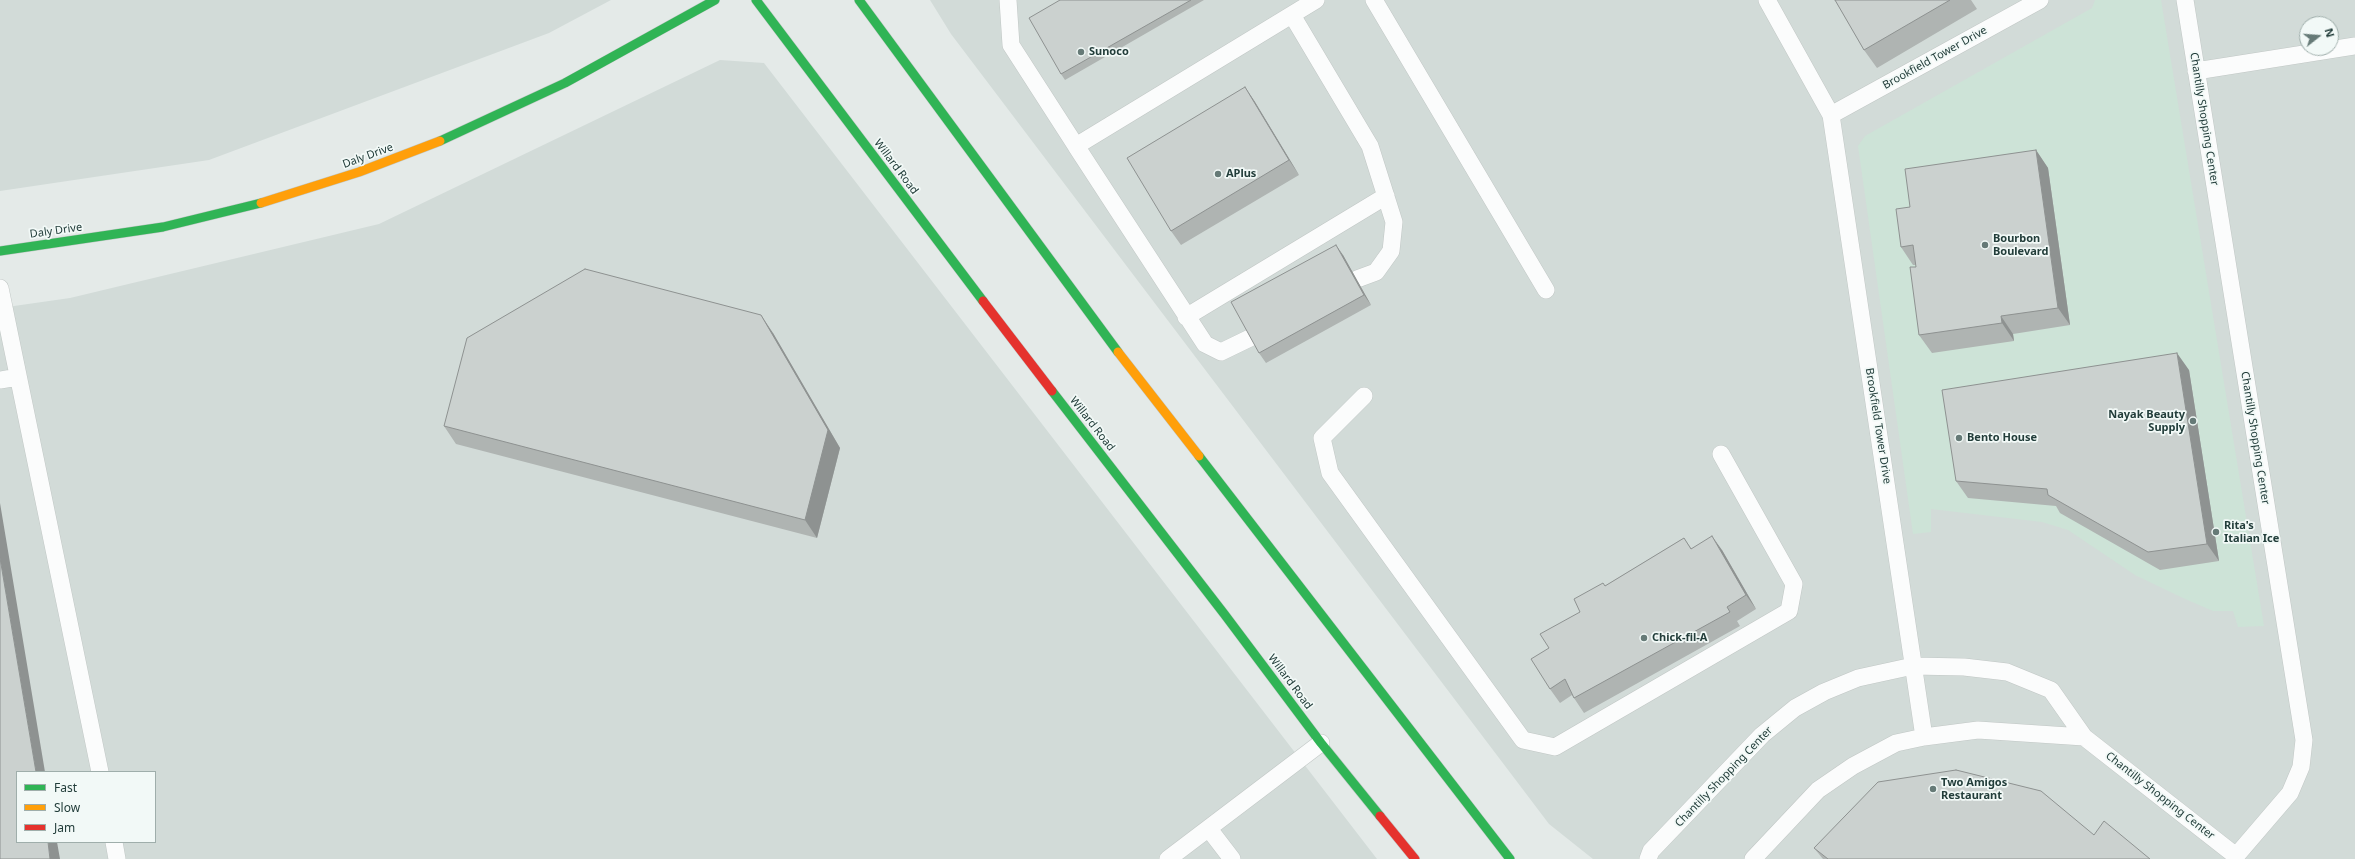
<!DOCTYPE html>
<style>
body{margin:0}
#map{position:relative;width:2355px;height:859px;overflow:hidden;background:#e4eae8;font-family:"Noto Sans",sans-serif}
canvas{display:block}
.legend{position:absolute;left:16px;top:771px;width:140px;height:72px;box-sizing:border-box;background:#f2f9f7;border:1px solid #9faeab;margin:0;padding:5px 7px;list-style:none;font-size:12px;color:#223d3a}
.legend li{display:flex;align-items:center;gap:8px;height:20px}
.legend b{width:20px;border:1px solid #9faeab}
.north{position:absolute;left:2299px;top:16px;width:40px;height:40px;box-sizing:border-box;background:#f2f9f7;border:1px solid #9faeab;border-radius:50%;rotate:73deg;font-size:11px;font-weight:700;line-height:16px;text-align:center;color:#223d3a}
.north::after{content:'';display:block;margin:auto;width:14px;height:18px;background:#667a77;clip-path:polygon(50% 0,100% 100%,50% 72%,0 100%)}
</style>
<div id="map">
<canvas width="2355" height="859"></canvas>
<ul class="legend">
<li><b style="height:5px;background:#30b455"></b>Fast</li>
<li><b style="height:5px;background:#ff9f0a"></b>Slow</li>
<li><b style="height:5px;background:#e5322d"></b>Jam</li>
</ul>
<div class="north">N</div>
</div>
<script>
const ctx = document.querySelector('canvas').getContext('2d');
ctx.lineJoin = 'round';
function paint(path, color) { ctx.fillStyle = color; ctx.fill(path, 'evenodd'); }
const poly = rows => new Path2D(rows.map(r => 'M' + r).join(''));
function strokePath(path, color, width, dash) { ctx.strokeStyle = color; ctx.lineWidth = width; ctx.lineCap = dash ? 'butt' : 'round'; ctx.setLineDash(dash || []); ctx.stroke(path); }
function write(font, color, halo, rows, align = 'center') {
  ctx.font = font + ' "Noto Sans",sans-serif'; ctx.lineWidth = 3.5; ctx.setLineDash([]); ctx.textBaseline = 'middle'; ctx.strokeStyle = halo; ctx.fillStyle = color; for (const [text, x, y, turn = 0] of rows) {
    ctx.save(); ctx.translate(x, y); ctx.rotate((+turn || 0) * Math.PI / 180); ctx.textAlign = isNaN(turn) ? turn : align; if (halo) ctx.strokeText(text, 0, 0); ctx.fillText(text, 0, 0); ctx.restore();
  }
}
const built = poly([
 [0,0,611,0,549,33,209,160,0,191],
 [930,0,2355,0,2355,859,1593,859,1549,824,951,34],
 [2307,24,2331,24,2331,48,2307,48],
 [720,60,764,63,1377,859,0,859,0,308,70,298,379,224],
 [17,772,155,772,155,842,17,842]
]);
const green = poly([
 [2095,0,2161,0,2264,626,2238,627,2233,611,2213,611,2183,598,2135,575,2068,530,2042,522,1931,509,1931,532,1913,534,1858,146,1865,136,2092,8]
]);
const lane = poly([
 [1008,0,1011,45,1076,146,1316,0],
 [1374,0,1546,290],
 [1767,0,1831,115,1924,737],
 [1292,15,1370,146,1394,222,1391,251,1376,272,1357,279],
 [2196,71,2355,46],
 [1831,115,2040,0],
 [1076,146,1205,344,1221,352,1252,337],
 [0,288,100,772],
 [1186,317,1386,196],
 [0,380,18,377],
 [1364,396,1322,438,1330,473,1523,740,1555,747,1789,611,1794,584,1721,454],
 [1209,829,1232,859],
 [114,842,117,859],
 [1168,859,1321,743],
 [1648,859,1651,851,1762,735,1795,708,1824,692,1858,678,1913,666,1964,667,2007,672,2051,690,2084,737,2236,856,2290,793,2301,767,2304,740,2185,0],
 [1753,859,1818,790,1853,766,1896,743,1924,737,1978,730,2084,737]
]);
const fast = poly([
 [756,0,983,301],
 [859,0,1118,352],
 [440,141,565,83,715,0],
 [0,251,163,227,261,203],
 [1052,391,1225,615,1321,743,1380,816],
 [1199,456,1510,859]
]);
const slow = poly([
 [261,203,359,172,440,141],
 [1118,352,1199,456]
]);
const jam = poly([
 [983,301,1052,391],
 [1380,816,1415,859]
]);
const wall = poly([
 [1060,0,1204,0,1065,80,1061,74],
 [1835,0,1971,0,1977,9,1877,68,1864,50],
 [1245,87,1255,102,1299,175,1181,245,1171,231],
 [2036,150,2048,168,2070,325,2013,334,2014,341,1932,353,1919,335,1916,265,1913,265,1901,247,1910,207],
 [1343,255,1371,305,1266,363,1259,353],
 [773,333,840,448,817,538,456,444,444,426],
 [2189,370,2219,561,2160,570,2060,513,2056,506,1968,498,1956,481],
 [1684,538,1691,548,1722,550,1756,609,1737,621,1740,626,1584,713,1572,695,1560,703,1550,689,1549,648,1580,612,1605,586],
 [2094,835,2150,859,1823,859,1814,848]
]);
const shadedWall = poly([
 [1245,87,1255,102,1299,175,1289,160],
 [2036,150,2048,168,2070,325,2058,308],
 [1336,245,1343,255,1371,305,1364,295],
 [761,315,773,333,840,448,817,538,805,520],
 [2001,316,2013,334,2014,341,2002,323],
 [2177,353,2189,370,2219,561,2207,544],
 [0,503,45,772,36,772,0,558],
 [1712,536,1722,550,1756,609,1746,595],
 [48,842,57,842,60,859,50,859]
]);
const building = poly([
 [1060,0,1191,0,1061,74,1029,18,1060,0],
 [1835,0,1950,0,1864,50,1835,0],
 [1245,87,1289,160,1171,231,1127,158,1245,87],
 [2036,150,2058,308,2001,316,2002,323,1919,335,1910,267,1916,267,1913,245,1901,247,1896,209,1910,207,1905,169,2036,150],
 [1336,245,1364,295,1259,353,1231,302,1336,245],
 [585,269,761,315,828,430,805,520,444,426,467,338,585,269],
 [2177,353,2207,544,2148,552,2048,495,2047,489,1956,481,1942,390,2177,353],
 [1712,536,1746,595,1727,607,1730,612,1574,698,1565,679,1550,689,1531,659,1549,648,1540,634,1580,612,1574,599,1603,583,1605,586,1684,538,1691,549,1712,536],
 [0,558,36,772,17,772,17,842,48,842,50,859,0,859,0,558],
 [1956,770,2041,791,2094,835,2104,821,2150,859,1828,859,1814,848,1878,782,1956,770]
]);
const markers = [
 [1081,52,4,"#667a77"],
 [1218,174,4,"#667a77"],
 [1985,245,4,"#667a77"],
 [2193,421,4,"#667a77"],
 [1959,438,4,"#667a77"],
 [2216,532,4,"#667a77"],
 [1644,638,4,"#667a77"],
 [1933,789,4,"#667a77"]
];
const poiNames = [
 ["Sunoco",1089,52],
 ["APlus",1226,174],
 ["Bourbon",1993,239],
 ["Boulevard",1993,252],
 ["Nayak Beauty",2185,415,"right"],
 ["Supply",2185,428,"right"],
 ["Bento House",1967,438],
 ["Rita's",2224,526],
 ["Italian Ice",2224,539],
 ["Chick-fil-A",1652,638],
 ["Two Amigos",1941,783],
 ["Restaurant",1941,796]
];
const streetNames = [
 ["Brookfield Tower Drive",1935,58,-29],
 ["Chantilly Shopping Center",2204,119,81],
 ["Daly Drive",368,156,-20],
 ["Willard Road",896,167,53],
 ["Daly Drive",56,231,-8],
 ["Willard Road",1092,424,52],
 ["Brookfield Tower Drive",1878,426,81],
 ["Chantilly Shopping Center",2255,438,81],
 ["Willard Road",1290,682,53],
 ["Chantilly Shopping Center",1724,777,-46],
 ["Chantilly Shopping Center",2160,796,38]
];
paint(built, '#d2dbd8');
paint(green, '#cde3d7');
strokePath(lane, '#c1c7c5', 18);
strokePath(fast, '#c0c7c5', 10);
strokePath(slow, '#c0c7c5', 10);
strokePath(jam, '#c0c7c5', 10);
strokePath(lane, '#fbfcfc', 17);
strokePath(fast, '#30b455', 9);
strokePath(slow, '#ff9f0a', 9);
strokePath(jam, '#e5322d', 9);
paint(wall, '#afb4b2');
paint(shadedWall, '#8e9291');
paint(building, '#cbd1cf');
strokePath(building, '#8e9291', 1);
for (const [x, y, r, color] of markers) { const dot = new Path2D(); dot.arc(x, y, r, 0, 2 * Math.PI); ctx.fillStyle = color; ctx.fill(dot); strokePath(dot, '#f2f9f7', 1.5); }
write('bold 11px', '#223d3a', '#f2f9f7', poiNames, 'left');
write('11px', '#223d3a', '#f2f9f7', streetNames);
</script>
